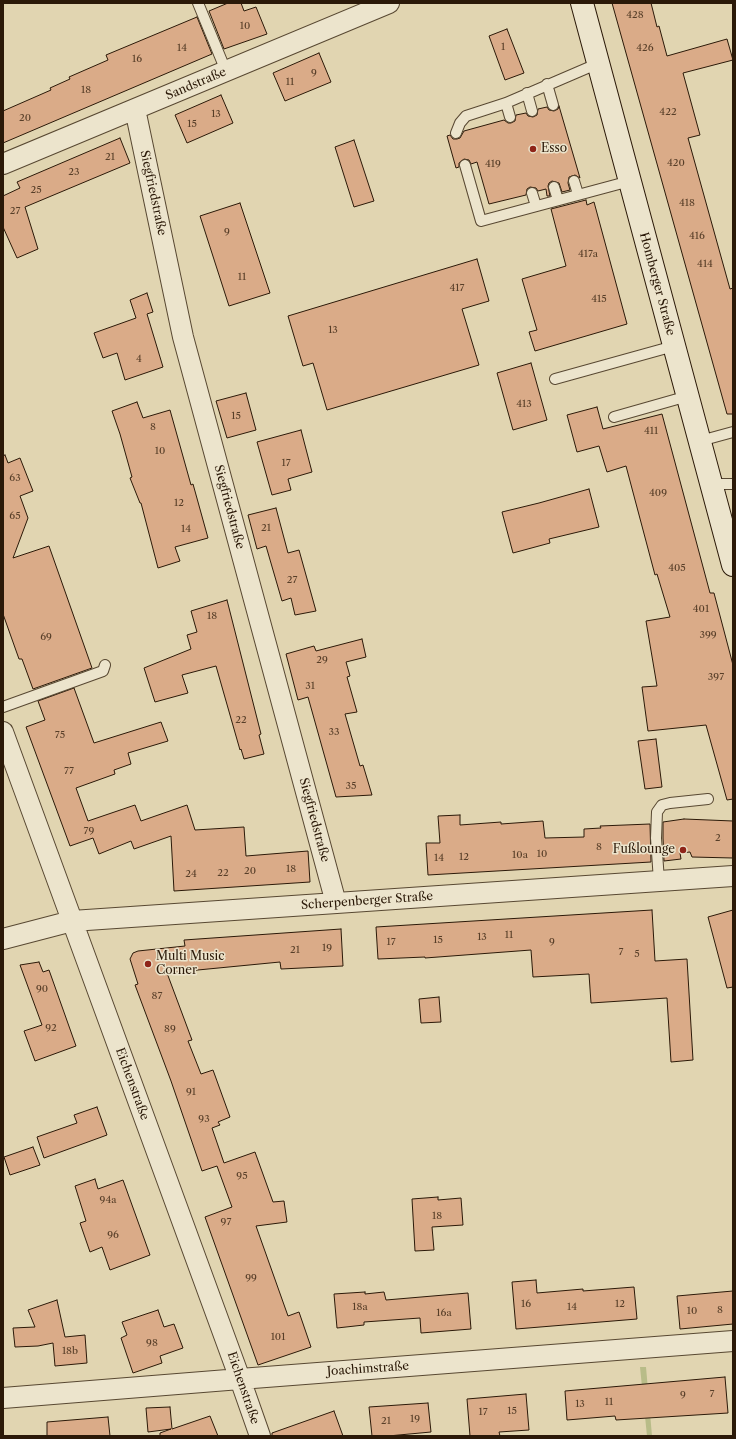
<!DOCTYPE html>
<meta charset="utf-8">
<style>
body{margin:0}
#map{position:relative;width:736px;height:1439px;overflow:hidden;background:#e1d5b1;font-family:"Libre Caslon Text",serif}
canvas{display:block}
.frame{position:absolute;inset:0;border:4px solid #2b1908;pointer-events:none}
</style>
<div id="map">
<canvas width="736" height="1439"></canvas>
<div class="frame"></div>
</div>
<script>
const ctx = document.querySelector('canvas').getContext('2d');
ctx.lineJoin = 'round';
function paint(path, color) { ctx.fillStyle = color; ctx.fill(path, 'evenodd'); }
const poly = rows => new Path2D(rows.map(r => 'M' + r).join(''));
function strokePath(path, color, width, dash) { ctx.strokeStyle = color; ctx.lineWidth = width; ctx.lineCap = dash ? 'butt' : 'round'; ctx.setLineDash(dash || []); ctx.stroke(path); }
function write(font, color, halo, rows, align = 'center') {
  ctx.font = font + ' "Libre Caslon Text",serif'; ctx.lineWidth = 3; ctx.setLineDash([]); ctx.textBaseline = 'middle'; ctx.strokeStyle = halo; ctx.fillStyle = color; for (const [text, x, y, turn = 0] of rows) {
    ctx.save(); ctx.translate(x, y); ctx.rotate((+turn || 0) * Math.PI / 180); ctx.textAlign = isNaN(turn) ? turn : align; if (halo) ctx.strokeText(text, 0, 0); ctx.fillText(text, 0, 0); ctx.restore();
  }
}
const green = poly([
 [640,1367,646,1367,652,1436,647,1436]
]);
const building = poly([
 [228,3,241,3,244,11,256,7,267,34,224,49,209,11,228,3],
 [612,3,651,3,657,27,659,26,667,56,727,39,733,60,683,73,700,135,688,138,730,289,733,288,733,414,727,414,612,3],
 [197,17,212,54,3,143,3,111,51,90,50,88,70,79,69,77,108,60,106,55,197,17],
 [507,29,524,73,505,80,489,36,507,29],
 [319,53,331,82,285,101,273,73,319,53],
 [221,95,233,123,187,143,175,115,221,95],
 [559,106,580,178,575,175,569,177,568,183,570,190,562,192,559,183,552,181,549,183,548,186,550,196,547,196,546,189,538,191,536,188,530,187,527,189,526,195,489,204,477,162,471,164,469,160,464,159,459,163,459,167,456,168,447,136,450,135,453,139,457,139,460,138,464,131,504,120,508,123,511,123,515,121,516,115,526,113,528,116,533,117,537,115,538,109,547,107,549,110,554,111,558,109,559,106],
 [120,138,130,163,25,207,38,249,17,258,3,227,3,196,20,188,17,182,120,138],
 [354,140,374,201,354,207,335,147,354,140],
 [586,200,587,205,594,202,627,324,535,351,529,332,537,330,522,279,566,266,551,209,586,200],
 [240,203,270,293,229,306,200,216,240,203],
 [477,259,489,301,462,309,479,365,327,410,313,363,303,366,288,316,477,259],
 [147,293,153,312,147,314,163,367,125,380,117,353,103,358,94,333,136,318,130,300,147,293],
 [531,363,547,420,513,430,497,373,531,363],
 [246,393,256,430,227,438,216,401,246,393],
 [137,402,143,418,170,410,191,485,193,484,208,538,175,547,180,561,158,568,141,503,140,503,130,478,132,477,120,434,112,411,137,402],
 [597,407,603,429,662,414,710,593,714,593,733,665,733,799,727,800,706,725,648,731,642,687,657,686,646,621,670,617,657,574,655,575,626,466,607,472,599,446,577,452,567,415,597,407],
 [301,430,312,472,288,479,291,490,272,495,257,442,301,430],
 [5,455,8,463,20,458,33,491,20,496,28,518,13,558,49,546,92,668,33,689,22,659,19,659,3,614,3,456,5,455],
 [589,489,599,527,549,539,550,543,513,553,502,512,539,503,589,489],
 [276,508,288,553,299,550,316,611,295,615,291,598,282,601,266,546,257,549,248,515,276,508],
 [227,600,261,734,259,735,264,754,244,759,241,749,240,750,216,666,182,675,188,693,155,702,144,668,191,649,187,635,197,632,191,611,227,600],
 [362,639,366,657,346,662,350,676,347,677,357,712,345,714,360,766,363,765,372,795,336,797,308,697,298,700,286,654,314,646,316,651,362,639],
 [74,688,94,743,161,722,168,741,128,753,131,764,114,770,115,774,76,788,88,821,135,805,141,821,187,805,195,830,244,827,246,856,308,851,310,882,174,891,171,836,134,849,131,841,99,854,93,838,70,846,26,727,45,720,38,701,74,688],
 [656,739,662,787,645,789,638,741,656,739],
 [460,815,460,825,501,822,501,824,543,821,545,838,584,837,584,829,601,828,600,826,650,824,651,862,428,875,426,843,440,843,438,816,460,815],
 [684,819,733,821,733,858,692,857,690,852,680,853,681,859,664,861,663,838,663,822,684,819],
 [652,910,655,961,687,959,693,1060,671,1062,667,998,591,1003,589,974,533,977,531,950,425,958,425,957,378,959,376,927,652,910],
 [733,910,733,987,727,988,708,917,733,910],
 [341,929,343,966,281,969,280,962,167,973,192,1040,188,1041,201,1074,213,1070,230,1117,218,1122,220,1125,212,1128,224,1163,255,1152,273,1202,284,1201,287,1222,256,1226,288,1316,299,1312,311,1347,258,1365,205,1217,232,1207,217,1166,202,1171,171,1081,135,985,138,984,130,959,133,953,138,951,185,946,184,940,341,929],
 [39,962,43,972,49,970,76,1046,35,1061,24,1031,42,1025,20,965,39,962],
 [439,997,441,1022,421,1023,419,999,439,997],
 [97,1107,107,1135,44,1158,37,1137,77,1123,74,1115,97,1107],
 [33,1147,40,1165,10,1175,4,1157,33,1147],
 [95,1179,98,1189,123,1180,150,1255,110,1270,102,1247,90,1252,80,1223,86,1221,75,1186,95,1179],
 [438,1197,438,1200,461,1198,463,1225,432,1227,434,1250,415,1251,412,1199,438,1197],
 [536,1280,537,1293,583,1289,583,1291,634,1287,637,1319,516,1329,512,1282,536,1280],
 [733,1291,733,1324,680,1329,677,1296,733,1291],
 [365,1292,365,1294,384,1292,386,1300,468,1293,471,1329,421,1333,420,1318,364,1322,364,1325,337,1328,334,1294,365,1292],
 [57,1300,65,1337,85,1335,87,1363,55,1366,53,1343,38,1346,15,1347,13,1328,35,1327,28,1310,57,1300],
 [158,1310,164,1327,174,1324,183,1348,160,1356,162,1363,133,1373,121,1338,127,1335,122,1322,158,1310],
 [725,1377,728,1413,616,1420,615,1416,567,1420,565,1391,725,1377],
 [526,1394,529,1430,499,1432,500,1436,470,1436,467,1399,526,1394],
 [428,1403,431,1432,388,1436,372,1436,369,1407,428,1403],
 [170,1407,172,1429,210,1416,218,1436,160,1436,160,1433,171,1429,148,1432,146,1408,170,1407],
 [334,1411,343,1436,272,1436,272,1433,334,1411],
 [108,1417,110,1436,47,1436,47,1422,108,1417]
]);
const service = poly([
 [198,3,226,71],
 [547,84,553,105],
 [527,93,532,111],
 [506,103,510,117],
 [456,133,460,123,466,116,506,103,599,63],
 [465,165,481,221,630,181],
 [574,181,578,194],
 [554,187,558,200],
 [532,193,536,206],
 [555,379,674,346],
 [614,417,688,396],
 [700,441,733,432],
 [711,484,733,484],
 [3,707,103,671,105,665],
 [659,881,656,838,657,812,662,805,670,803,708,799]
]);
const minor = poly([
 [135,109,183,337,336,903],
 [3,164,389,3],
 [3,732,240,1379,260,1436],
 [3,939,72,921,733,876],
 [3,1398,240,1379,733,1341]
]);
const secondary = poly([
 [582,3,733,565]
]);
const markers = [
 [533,149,4,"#8f2418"],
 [683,850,4,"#8f2418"],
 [148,964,4,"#8f2418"]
];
const numberNames = [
 ["428",635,15],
 ["10",245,26],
 ["1",503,47],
 ["14",182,48],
 ["426",645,48],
 ["16",137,59],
 ["9",314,73],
 ["11",290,82],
 ["18",86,90],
 ["422",668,112],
 ["13",216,114],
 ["20",25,118],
 ["15",192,124],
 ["21",110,157],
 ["420",676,163],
 ["419",493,164],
 ["23",74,172],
 ["25",36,190],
 ["418",687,203],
 ["27",15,211],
 ["9",227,232],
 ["416",697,236],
 ["417a",588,254],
 ["414",705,264],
 ["11",242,277],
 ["417",457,288],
 ["415",599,299],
 ["13",333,330],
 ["4",139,359],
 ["413",524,404],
 ["15",236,416],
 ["8",153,427],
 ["411",651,431],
 ["10",160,451],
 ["17",286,463],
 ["63",15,478],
 ["409",658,493],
 ["12",179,503],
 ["65",15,516],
 ["21",266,528],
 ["14",186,529],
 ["405",677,568],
 ["27",292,580],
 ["401",701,609],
 ["18",212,616],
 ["399",708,635],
 ["69",46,637],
 ["29",322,660],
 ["397",716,677],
 ["31",310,686],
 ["22",241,720],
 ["33",334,732],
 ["75",60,735],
 ["77",69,771],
 ["35",351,786],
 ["79",89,831],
 ["2",718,838],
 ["8",599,847],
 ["10",542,854],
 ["10a",520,855],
 ["12",464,857],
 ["14",439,858],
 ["18",291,869],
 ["20",250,871],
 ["22",223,873],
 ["24",191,874],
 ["11",509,935],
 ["13",482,937],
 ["15",438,940],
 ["17",391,942],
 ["9",552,942],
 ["19",327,948],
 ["21",295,950],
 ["7",621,952],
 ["5",637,954],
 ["90",42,989],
 ["87",157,996],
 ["92",51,1028],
 ["89",170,1029],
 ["91",191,1092],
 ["93",204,1119],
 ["95",242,1176],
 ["94a",108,1200],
 ["18",437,1216],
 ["97",226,1222],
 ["96",113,1235],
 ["99",251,1278],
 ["16",526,1304],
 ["12",620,1304],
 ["18a",360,1307],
 ["14",572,1307],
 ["8",720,1310],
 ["10",692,1311],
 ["16a",444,1313],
 ["101",278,1337],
 ["98",152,1343],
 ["18b",70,1351],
 ["7",712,1394],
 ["9",683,1395],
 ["11",609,1402],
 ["13",580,1404],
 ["15",512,1411],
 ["17",483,1412],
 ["19",415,1419],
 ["21",386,1421]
];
const streetNames = [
 ["Sandstraße",196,84,-23],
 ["Siegfriedstraße",153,193,78],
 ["Homberger Straße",657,284,75],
 ["Siegfriedstraße",229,507,75],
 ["Siegfriedstraße",314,820,75],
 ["Scherpenberger Straße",367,901,-4],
 ["Eichenstraße",132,1084,70],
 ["Joachimstraße",368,1369,-4],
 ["Eichenstraße",243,1388,71]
];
const poiNames = [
 ["Esso",541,149],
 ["Fußlounge",675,850,"right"],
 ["Multi Music",156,957],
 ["Corner",156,971]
];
paint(green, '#b8bc88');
paint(building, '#daab88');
strokePath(building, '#2b1908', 1);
strokePath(service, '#584832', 12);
strokePath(minor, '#584832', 22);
strokePath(secondary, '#2b1908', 24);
strokePath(service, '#ece4cc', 10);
strokePath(minor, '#ece4cc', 20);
strokePath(secondary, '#ece4cc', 22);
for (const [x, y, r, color] of markers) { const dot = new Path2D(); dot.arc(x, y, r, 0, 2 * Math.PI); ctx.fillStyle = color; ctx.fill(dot); strokePath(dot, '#ece4cc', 1.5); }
write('10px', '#573e28', null, numberNames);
write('12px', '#2b1908', '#ece4cc', streetNames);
write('12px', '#2b1908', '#ece4cc', poiNames, 'left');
</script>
